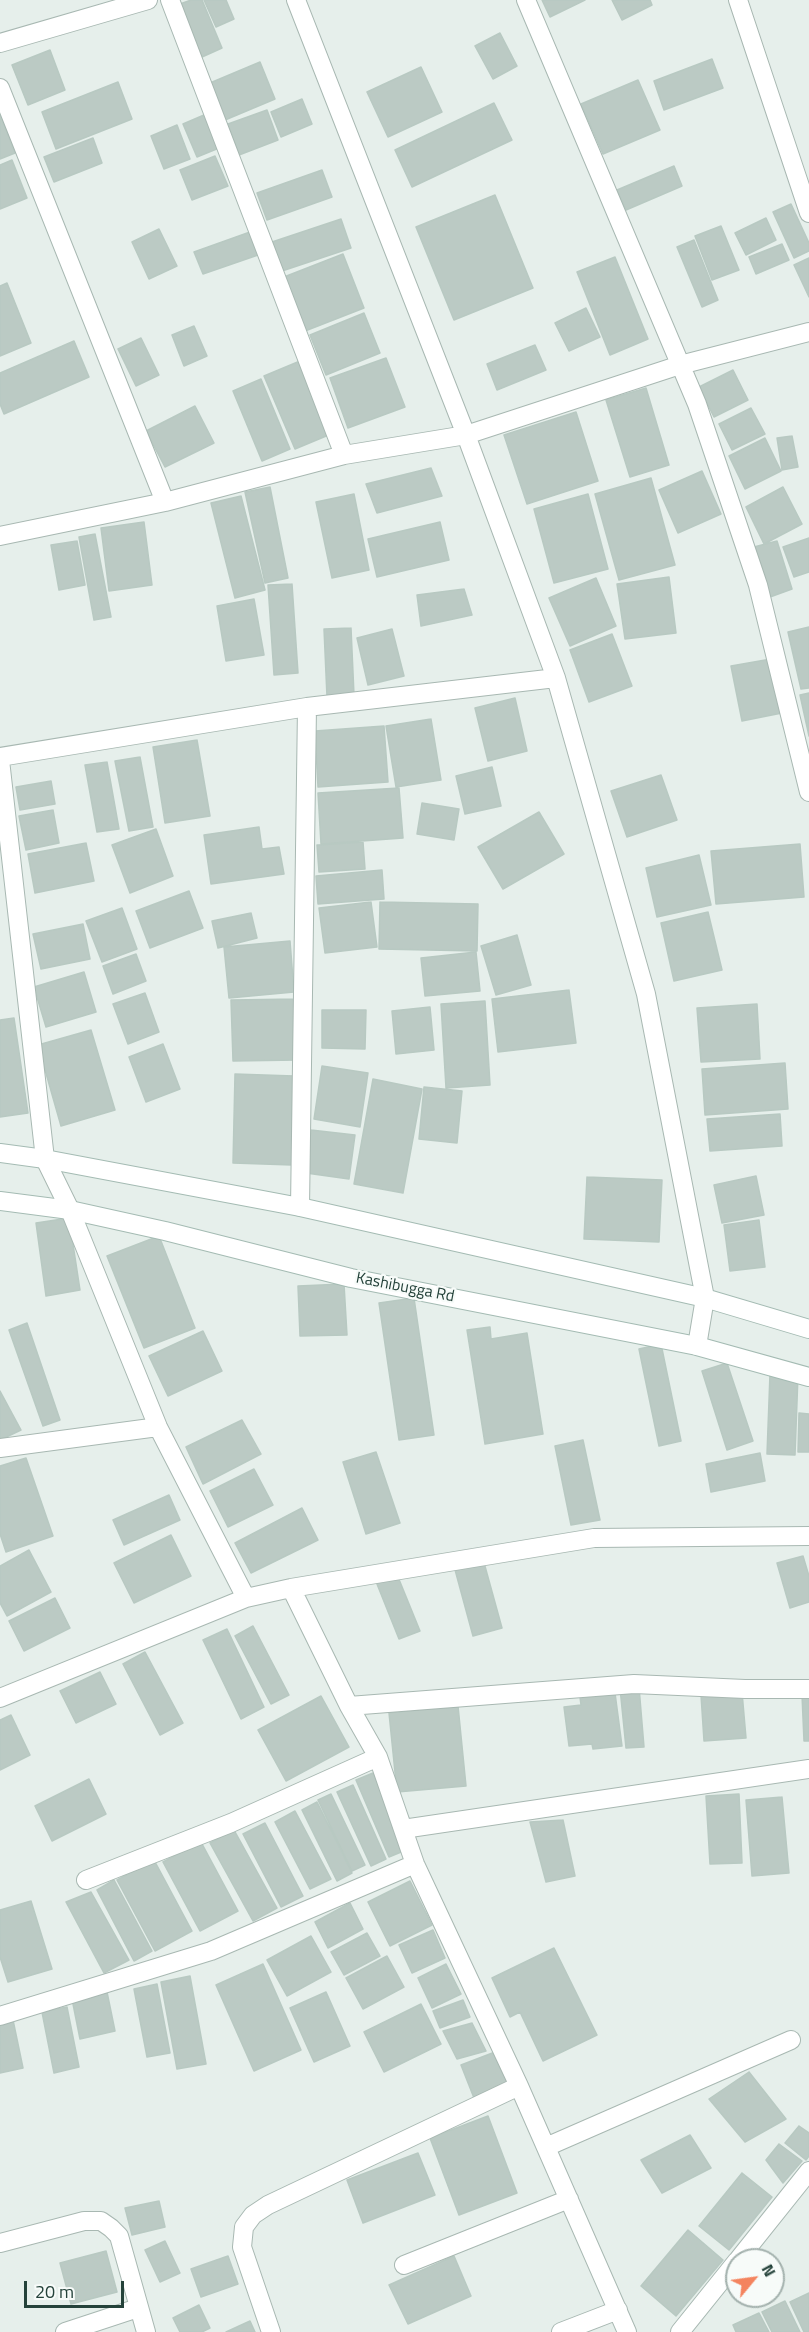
<!DOCTYPE html>
<style>
body{margin:0}
#map{position:relative;width:809px;height:2332px;overflow:hidden;background:#e6efeb;font-family:"Titillium Web",sans-serif}
canvas{display:block}
.north{position:absolute;left:725px;top:2248px;width:60px;height:60px;box-sizing:border-box;background:#f7fbf9;border:2px solid #a3b1ad;border-radius:50%;rotate:61deg;font-size:16px;font-weight:700;line-height:24px;text-align:center;color:#24423a}
.north::after{content:'';display:block;margin:auto;width:21px;height:27px;background:#f4845f;clip-path:polygon(50% 0,100% 100%,50% 72%,0 100%)}
.scale{position:absolute;left:24px;top:2281px;width:100px;height:27px;box-sizing:border-box;border:3px solid #24423a;border-top:0;padding-left:8px;font-size:18px;line-height:21px;white-space:nowrap;color:#24423a;-webkit-text-stroke:4px #f7fbf9;paint-order:stroke}
</style>
<div id="map">
<canvas width="809" height="2332"></canvas>
<div class="north">N</div>
<div class="scale">20 m</div>
</div>
<script>
const ctx = document.querySelector('canvas').getContext('2d');
ctx.lineJoin = 'round';
function paint(path, color) { ctx.fillStyle = color; ctx.fill(path, 'evenodd'); }
const poly = rows => new Path2D(rows.map(r => 'M' + r).join(''));
function strokePath(path, color, width, dash) { ctx.strokeStyle = color; ctx.lineWidth = width; ctx.lineCap = dash ? 'butt' : 'round'; ctx.setLineDash(dash || []); ctx.stroke(path); }
function write(font, color, halo, rows, align = 'center') {
  ctx.font = font + ' "Titillium Web",sans-serif'; ctx.lineWidth = 4.5; ctx.setLineDash([]); ctx.textBaseline = 'middle'; ctx.strokeStyle = halo; ctx.fillStyle = color; for (const [text, x, y, turn = 0] of rows) {
    ctx.save(); ctx.translate(x, y); ctx.rotate((+turn || 0) * Math.PI / 180); ctx.textAlign = isNaN(turn) ? turn : align; if (halo) ctx.strokeText(text, 0, 0); ctx.fillText(text, 0, 0); ctx.restore();
  }
}
const building = poly([
 [191,0,202,0,222,48,202,57,180,4,191,0],
 [204,0,226,0,234,19,216,27,204,0],
 [542,0,585,0,550,17,542,0],
 [612,0,650,0,652,5,622,20,612,0],
 [500,33,517,66,493,79,475,46,500,33],
 [50,50,65,90,28,105,12,65,50,50],
 [712,59,723,88,664,110,654,81,712,59],
 [260,62,275,99,225,120,210,83,260,62],
 [421,67,442,112,388,137,367,92,421,67],
 [638,80,660,130,603,154,581,104,638,80],
 [118,82,132,119,56,149,42,112,118,82],
 [302,99,312,124,281,137,271,112,302,99],
 [494,103,512,140,412,187,395,150,494,103],
 [267,110,278,140,239,155,228,124,267,110],
 [0,115,15,153,0,159,0,115],
 [204,115,219,148,197,157,183,124,204,115],
 [177,125,190,159,164,169,151,136,177,125],
 [93,138,102,163,54,182,44,157,93,138],
 [215,156,228,186,192,200,180,170,215,156],
 [12,160,27,198,0,209,0,165,12,160],
 [674,166,682,186,626,210,617,190,674,166],
 [322,170,332,197,267,220,257,193,322,170],
 [495,195,533,288,454,320,416,227,495,195],
 [791,204,809,243,809,251,794,258,773,212,791,204],
 [766,218,776,240,746,255,735,233,766,218],
 [341,219,351,248,282,271,272,242,341,219],
 [721,226,739,270,712,280,695,236,721,226],
 [159,229,177,266,149,279,132,242,159,229],
 [250,232,258,255,203,274,194,252,250,232],
 [694,240,718,300,702,307,677,247,694,240],
 [782,244,789,260,756,274,749,257,782,244],
 [343,254,364,308,305,331,284,277,343,254],
 [615,257,648,339,610,355,577,272,615,257],
 [809,258,809,297,794,265,809,258],
 [7,283,31,343,0,356,0,286,7,283],
 [586,308,600,337,569,351,555,323,586,308],
 [364,313,380,353,326,375,310,335,364,313],
 [194,326,207,356,184,366,172,335,194,326],
 [141,338,159,375,136,386,118,349,141,338],
 [74,341,89,377,4,414,0,404,0,373,74,341],
 [535,345,546,370,497,390,487,364,535,345],
 [386,358,405,407,348,428,330,378,386,358],
 [300,361,331,434,295,449,264,376,300,361],
 [733,370,748,400,714,417,699,387,733,370],
 [261,379,290,449,262,461,233,391,261,379],
 [646,388,669,465,630,477,606,400,646,388],
 [195,406,214,443,165,467,146,431,195,406],
 [751,408,765,434,732,450,719,424,751,408],
 [576,412,598,481,527,504,504,435,576,412],
 [792,436,798,467,782,470,777,438,792,436],
 [765,438,781,471,745,489,729,456,765,438],
 [431,468,442,496,377,513,366,484,431,468],
 [702,471,721,514,678,533,659,490,702,471],
 [651,478,675,565,619,580,595,494,651,478],
 [270,487,288,578,265,583,245,492,270,487],
 [783,487,802,524,764,544,746,507,783,487],
 [354,494,369,570,332,578,316,502,354,494],
 [588,494,608,569,554,583,534,509,588,494],
 [241,496,265,590,235,598,211,503,241,496],
 [144,522,152,585,109,591,101,528,144,522],
 [440,522,449,560,377,577,368,539,440,522],
 [95,534,111,617,94,620,79,537,95,534],
 [809,538,809,572,794,577,783,547,809,538],
 [77,541,85,585,59,590,51,545,77,541],
 [777,541,792,589,770,597,754,547,777,541],
 [669,577,676,633,625,639,617,584,669,577],
 [596,578,616,626,570,646,549,598,596,578],
 [292,584,298,673,274,675,268,585,292,584],
 [464,589,472,615,421,626,417,595,464,589],
 [254,599,264,655,226,661,217,606,254,599],
 [809,627,809,688,801,689,788,632,809,627],
 [351,628,354,695,327,697,324,629,351,628],
 [392,629,404,676,368,685,357,638,392,629],
 [612,634,632,686,589,702,570,650,612,634],
 [771,659,782,713,742,721,731,666,771,659],
 [809,693,809,736,800,695,809,693],
 [515,698,527,751,488,761,475,708,515,698],
 [431,719,441,780,396,787,386,726,431,719],
 [384,726,388,782,318,787,315,731,384,726],
 [197,740,210,816,165,823,153,747,197,740],
 [140,757,153,827,129,831,115,761,140,757],
 [107,762,119,829,97,832,85,765,107,762],
 [492,767,501,806,465,814,456,776,492,767],
 [661,775,677,820,627,837,611,791,661,775],
 [51,781,55,804,20,810,16,787,51,781],
 [399,788,403,838,321,844,318,793,399,788],
 [422,803,459,809,454,840,417,834,422,803],
 [53,810,59,843,26,850,19,816,53,810],
 [539,812,564,854,503,889,478,847,539,812],
 [259,827,262,849,279,847,284,874,211,884,204,835,259,827],
 [156,829,173,876,130,893,112,845,156,829],
 [363,842,365,869,319,872,317,845,363,842],
 [86,843,94,881,35,893,28,854,86,843],
 [800,844,804,897,716,904,711,851,800,844],
 [699,855,711,905,657,917,646,868,699,855],
 [382,870,384,899,318,904,316,876,382,870],
 [189,891,203,928,150,948,136,911,189,891],
 [371,902,377,947,325,953,319,908,371,902],
 [380,902,478,904,477,951,379,949,380,902],
 [122,908,137,949,102,962,86,921,122,908],
 [708,912,722,970,674,981,661,923,708,912],
 [251,913,257,938,218,948,212,921,251,913],
 [83,924,90,959,41,969,33,934,83,924],
 [517,935,531,985,496,995,481,946,517,935],
 [290,941,294,992,229,998,224,947,290,941],
 [476,952,480,991,425,996,421,958,476,952],
 [136,954,146,981,113,994,103,966,136,954],
 [84,972,96,1012,46,1027,34,987,84,972],
 [569,990,576,1043,498,1052,492,999,569,990],
 [145,993,159,1032,128,1044,113,1004,145,993],
 [297,999,298,1060,233,1061,231,1000,297,999],
 [485,1001,490,1085,446,1088,441,1004,485,1001],
 [757,1004,760,1059,701,1062,697,1008,757,1004],
 [430,1007,434,1050,396,1054,392,1011,430,1007],
 [322,1010,366,1010,365,1049,322,1048,322,1010],
 [14,1018,28,1113,0,1117,0,1020,14,1018],
 [91,1030,115,1110,61,1126,38,1045,91,1030],
 [163,1044,180,1089,146,1102,129,1057,163,1044],
 [785,1063,788,1109,705,1115,702,1069,785,1063],
 [322,1066,368,1073,360,1127,314,1119,322,1066],
 [235,1074,294,1076,292,1165,233,1163,235,1074],
 [373,1079,422,1089,403,1193,354,1184,373,1079],
 [424,1087,462,1091,457,1143,419,1139,424,1087],
 [780,1114,782,1146,710,1151,707,1119,780,1114],
 [311,1130,355,1135,349,1179,306,1173,311,1130],
 [756,1176,764,1215,722,1223,714,1185,756,1176],
 [587,1177,662,1180,659,1242,584,1239,587,1177],
 [69,1218,80,1290,46,1296,36,1223,69,1218],
 [759,1220,765,1267,730,1271,724,1225,759,1220],
 [159,1236,195,1328,144,1348,107,1256,159,1236],
 [344,1284,347,1335,300,1336,298,1286,344,1284],
 [414,1298,434,1435,399,1440,379,1303,414,1298],
 [27,1323,60,1420,43,1426,9,1330,27,1323],
 [490,1327,491,1339,527,1333,543,1434,485,1444,467,1330,490,1327],
 [203,1331,222,1371,168,1396,149,1356,203,1331],
 [661,1344,681,1441,659,1446,639,1349,661,1344],
 [727,1363,753,1441,727,1450,702,1371,727,1363],
 [770,1374,798,1375,795,1455,767,1454,770,1374],
 [0,1391,21,1430,0,1440,0,1391],
 [799,1413,809,1414,809,1452,798,1452,799,1413],
 [242,1420,261,1454,203,1484,186,1447,242,1420],
 [583,1440,600,1520,571,1525,555,1446,583,1440],
 [376,1452,400,1523,366,1534,343,1462,376,1452],
 [760,1453,765,1481,711,1492,706,1464,760,1453],
 [26,1458,53,1536,6,1552,0,1534,0,1466,26,1458],
 [254,1469,273,1505,228,1527,210,1491,254,1469],
 [169,1495,180,1520,124,1545,113,1520,169,1495],
 [302,1508,318,1540,251,1573,235,1543,302,1508],
 [171,1535,191,1576,134,1603,114,1563,171,1535],
 [29,1550,51,1592,7,1616,0,1603,0,1566,29,1550],
 [803,1556,809,1576,809,1602,790,1608,777,1563,803,1556],
 [483,1559,502,1628,473,1636,454,1566,483,1559],
 [396,1572,420,1631,399,1639,375,1579,396,1572],
 [55,1598,70,1628,24,1651,9,1621,55,1598],
 [253,1626,289,1695,271,1704,235,1636,253,1626],
 [227,1629,264,1707,241,1719,203,1640,227,1629],
 [145,1652,183,1723,160,1735,123,1664,145,1652],
 [100,1672,116,1704,76,1723,60,1691,100,1672],
 [639,1687,644,1747,626,1748,620,1688,639,1687],
 [742,1692,746,1738,704,1741,701,1695,742,1692],
 [615,1693,622,1746,593,1749,592,1744,569,1746,564,1707,581,1705,580,1697,615,1693],
 [802,1695,809,1695,809,1741,804,1741,802,1695],
 [321,1696,349,1747,286,1781,258,1730,321,1696],
 [458,1706,466,1786,397,1792,389,1713,458,1706],
 [11,1715,30,1755,0,1770,0,1720,11,1715],
 [373,1773,406,1850,389,1857,356,1780,373,1773],
 [89,1779,106,1814,52,1841,35,1806,89,1779],
 [353,1785,386,1859,371,1866,337,1792,353,1785],
 [331,1794,365,1865,352,1871,318,1800,331,1794],
 [739,1794,742,1863,710,1864,706,1796,739,1794],
 [782,1797,789,1873,752,1876,746,1800,782,1797],
 [317,1802,352,1873,337,1881,302,1810,317,1802],
 [295,1811,331,1879,310,1889,275,1822,295,1811],
 [563,1820,575,1876,546,1882,530,1822,563,1820],
 [265,1823,303,1896,281,1907,243,1834,265,1823],
 [234,1830,277,1908,253,1921,210,1843,234,1830],
 [201,1842,238,1911,200,1931,163,1862,201,1842],
 [154,1860,192,1931,155,1951,117,1880,154,1860],
 [114,1880,152,1951,134,1961,97,1890,114,1880],
 [410,1881,432,1925,390,1946,368,1902,410,1881],
 [91,1892,129,1960,104,1973,66,1902,91,1892],
 [31,1901,52,1969,8,1982,0,1957,0,1910,31,1901],
 [350,1903,363,1929,328,1948,315,1922,350,1903],
 [433,1930,445,1958,412,1973,399,1945,433,1930],
 [367,1933,380,1956,344,1975,331,1952,367,1933],
 [311,1936,331,1972,287,1996,267,1960,311,1936],
 [554,1948,597,2035,543,2061,520,2012,510,2017,492,1978,554,1948],
 [387,1956,404,1987,363,2009,346,1978,387,1956],
 [263,1964,301,2050,254,2071,216,1985,263,1964],
 [446,1964,461,1994,432,2008,418,1978,446,1964],
 [190,1976,206,2064,177,2069,161,1982,190,1976],
 [157,1984,170,2053,147,2057,134,1989,157,1984],
 [107,1992,115,2031,80,2039,72,1999,107,1992],
 [326,1992,350,2046,314,2062,290,2008,326,1992],
 [463,2000,470,2017,440,2028,433,2011,463,2000],
 [421,2004,441,2044,384,2072,364,2032,421,2004],
 [67,2007,79,2067,54,2073,42,2012,67,2007],
 [13,2020,23,2068,0,2073,0,2023,13,2020],
 [472,2023,486,2051,457,2059,443,2031,472,2023],
 [495,2052,508,2085,474,2098,461,2065,495,2052],
 [749,2072,786,2119,745,2142,709,2099,749,2072],
 [488,2116,517,2193,459,2215,430,2138,488,2116],
 [799,2126,809,2133,809,2156,806,2160,785,2143,799,2126],
 [690,2135,711,2168,662,2193,641,2160,690,2135],
 [779,2144,802,2161,783,2183,766,2160,779,2144],
 [418,2153,435,2195,363,2223,347,2180,418,2153],
 [742,2173,772,2197,729,2250,699,2226,742,2173],
 [159,2201,165,2227,132,2235,125,2208,159,2201],
 [688,2230,723,2260,676,2316,641,2286,688,2230],
 [165,2241,180,2273,160,2282,145,2250,165,2241],
 [106,2251,117,2292,71,2304,60,2263,106,2251],
 [228,2256,238,2284,201,2297,191,2269,228,2256],
 [454,2256,471,2296,408,2324,389,2285,454,2256],
 [809,2293,809,2332,804,2332,790,2302,809,2293],
 [785,2301,800,2332,772,2332,762,2312,785,2301],
 [199,2305,210,2328,202,2332,180,2332,173,2318,199,2305],
 [759,2313,769,2332,736,2332,733,2325,759,2313],
 [250,2321,255,2332,226,2332,250,2321]
]);
const street = poly([
 [170,0,344,455],
 [296,0,466,435,556,678,646,994,705,1298,697,1346],
 [526,0,697,404,758,585,809,792],
 [738,0,809,213],
 [0,43,148,0],
 [0,88,165,502],
 [0,536,165,502,344,455,466,435,680,365,809,332],
 [0,757,307,707,556,678],
 [0,760,45,1159,70,1210,158,1427,246,1598],
 [300,1207,307,707],
 [0,1448,158,1427],
 [291,1588,349,1706,378,1757,415,1864,519,2086,627,2332],
 [0,1698,246,1598,291,1588,594,1538,809,1536],
 [349,1706,634,1684,745,1689,809,1689],
 [403,1829,809,1769],
 [86,1880,231,1823,378,1757],
 [0,2016,211,1951,415,1864],
 [546,2147,791,2040],
 [0,2243,84,2221,101,2221,111,2228,119,2236,146,2332],
 [738,2260,809,2171],
 [404,2265,569,2199],
 [65,2332,138,2308],
 [271,2332,242,2247,244,2227,253,2215,268,2205,519,2086],
 [561,2332,618,2310],
 [680,2332,737,2261]
]);
const secondary = poly([
 [0,1153,45,1159,300,1207,705,1298,809,1329],
 [0,1201,70,1210,165,1231,351,1278,697,1346,809,1377]
]);
const streetNames = [
 ["Kashibugga Rd",405,1288,11]
];
paint(building, '#bbcac4');
strokePath(building, '#b8c9c2', 1.5);
strokePath(street, '#a8b8b2', 20);
strokePath(secondary, '#a4bbb3', 20);
strokePath(street, '#fff', 18);
strokePath(secondary, '#fff', 18);
write('16px', '#24423a', '#f7fbf9', streetNames);
</script>
